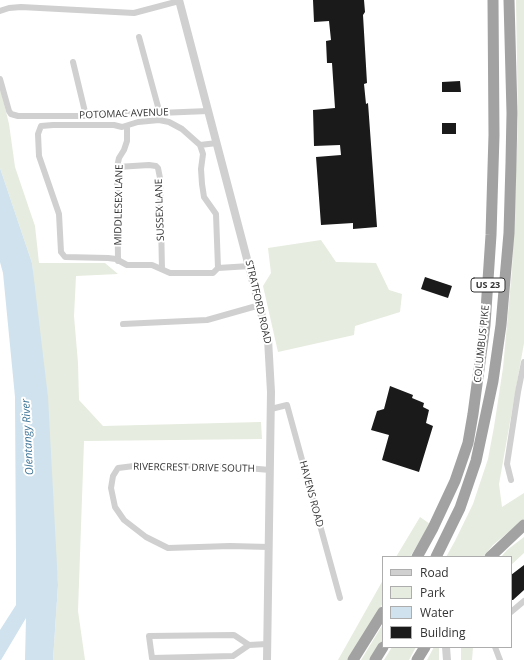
<!DOCTYPE html>
<style>
body{margin:0}
#map{position:relative;width:524px;height:660px;overflow:hidden;background:#fff;font-family:"Open Sans",sans-serif}
canvas{display:block}
.legend{position:absolute;left:382px;top:556px;width:130px;height:92px;box-sizing:border-box;background:#fff;border:1px solid #adadad;margin:0;padding:5px 7px;list-style:none;font-size:12px;color:#333}
.legend li{display:flex;align-items:center;gap:8px;height:20px}
.legend b{width:20px;border:1px solid #adadad}
</style>
<div id="map">
<canvas width="524" height="660"></canvas>
<ul class="legend">
<li><b style="height:5px;background:#d0d0d0"></b>Road</li>
<li><b style="height:11px;background:#e6ecdf"></b>Park</li>
<li><b style="height:11px;background:#cfe2ee"></b>Water</li>
<li><b style="height:11px;background:#1a1a1a"></b>Building</li>
</ul>
</div>
<script>
const ctx = document.querySelector('canvas').getContext('2d');
ctx.lineJoin = 'round';
function paint(path, color) { ctx.fillStyle = color; ctx.fill(path, 'evenodd'); }
const poly = rows => new Path2D(rows.map(r => 'M' + r).join(''));
function strokePath(path, color, width, dash) { ctx.strokeStyle = color; ctx.lineWidth = width; ctx.lineCap = dash ? 'butt' : 'round'; ctx.setLineDash(dash || []); ctx.stroke(path); }
function write(font, color, halo, rows, align = 'center') {
  ctx.font = font + ' "Open Sans",sans-serif'; ctx.lineWidth = 4; ctx.setLineDash([]); ctx.textBaseline = 'middle'; ctx.strokeStyle = halo; ctx.fillStyle = color; for (const [text, x, y, turn = 0] of rows) {
    ctx.save(); ctx.translate(x, y); ctx.rotate((+turn || 0) * Math.PI / 180); ctx.textAlign = isNaN(turn) ? turn : align; if (halo) ctx.strokeText(text, 0, 0); ctx.fillText(text, 0, 0); ctx.restore();
  }
}
const green = poly([
 [516,0,524,0,524,343,499,484,502,507,524,493,524,519,493,545,483,557,446,557,455,541,473,504,488,459,494,427,503,368,512,270,518,122],
 [0,87,9,124,15,167,35,226,39,263,105,263,118,274,76,276,74,316,78,363,79,400,103,426,261,422,262,439,84,441,78,611,85,660,53,660,58,585,32,263,0,168],
 [321,240,336,262,376,263,389,290,402,294,400,312,355,326,354,335,278,352,263,286,271,273,268,248],
 [420,517,430,524,410,557,396,557],
 [524,537,524,553,511,565,511,557,501,557,507,550],
 [383,580,383,603,349,660,338,660],
 [383,624,383,640,371,660,361,660],
 [392,647,416,647,409,660,384,660],
 [434,647,439,647,439,660,427,660],
 [461,647,473,647,472,660,461,660]
]);
const water = poly([
 [0,168,32,263,48,397,58,585,53,660,25,660,26,618,1,660,0,660,0,630,16,605,16,557,15,397,3,273,0,262]
]);
const building = poly([
 [313,0,364,0,365,12,363,15,367,83,364,84,366,104,368,103,377,227,353,229,353,223,321,225,316,157,341,155,340,145,314,146,313,110,335,108,332,63,327,63,326,41,331,40,329,21,314,22],
 [460,81,461,92,442,92,442,82],
 [442,123,456,123,456,134,442,134],
 [425,277,452,286,448,298,421,289],
 [390,386,413,395,412,398,424,403,423,407,429,410,426,423,433,426,419,472,382,460,389,435,371,430,377,411,384,409],
 [524,565,524,590,513,600,511,600,511,575]
]);
const minor = poly([
 [0,11,9,8,21,7,134,13,179,1],
 [139,37,160,114],
 [73,62,86,116],
 [0,79,9,111,11,114,18,116,86,116,208,111],
 [200,145,217,143],
 [117,167,149,165,156,166,158,168,160,178,162,269],
 [118,261,117,167,119,158,124,150,127,141,127,126],
 [218,268,216,214,204,197,202,184,201,169,203,154,200,145,182,129,169,122,159,120,138,122,122,127,114,125,53,125,41,126,38,134,39,156,59,214,61,252,65,257,108,258,116,259,127,265,152,265,170,273,213,273,218,268,250,266],
 [123,324,207,320,260,305],
 [271,409,287,405,340,598],
 [511,480,507,464,518,392,524,362],
 [269,547,230,546,168,548,146,537,124,520,115,507,111,488,113,476,118,468,142,465,171,465,235,467,270,470],
 [511,612,524,601],
 [249,645,233,656,152,658,149,636,234,635,249,645,267,644],
 [495,647,500,660]
]);
const tertiary = poly([
 [179,0,268,339,271,392,267,660],
 [446,647,447,660]
]);
const trunk = poly([
 [417,557,433,528,455,481,468,443,473,414,485,325,491,235,494,135,493,0],
 [436,557,460,508,476,461,493,381,501,325,509,233,511,163,512,113,509,0],
 [490,557,524,525],
 [353,660,383,612],
 [375,660,383,647],
 [417,660,425,647]
]);
const shields = [
 [488,285,34]
];
const shieldNames = [
 ["US 23",488,285]
];
const streetNames = [
 ["POTOMAC AVENUE",124,114,-2],
 ["MIDDLESEX LANE",119,205,-89],
 ["SUSSEX LANE",160,210,-92],
 ["STRATFORD ROAD",258,302,77],
 ["COLUMBUS PIKE",482,344,-84],
 ["RIVERCREST DRIVE SOUTH",194,468,1],
 ["HAVENS ROAD",311,494,75]
];
const waterNames = [
 ["Olentangy River",28,437,-93]
];
paint(green, '#e6ecdf');
paint(water, '#cfe2ee');
paint(building, '#1a1a1a');
strokePath(minor, '#d0d0d0', 6);
strokePath(tertiary, '#d0d0d0', 8);
strokePath(trunk, '#a2a2a2', 11);
for (const [x, y, w] of shields) { const box = new Path2D(); box.roundRect(x - w / 2, y - 7, w, 14, 3); ctx.fillStyle = '#fff'; ctx.fill(box); strokePath(box, '#333', 1); }
write('bold 9px', '#333', null, shieldNames);
write('10px', '#333', '#fff', streetNames);
write('italic 11px', '#3f7597', '#fff', waterNames);
</script>
